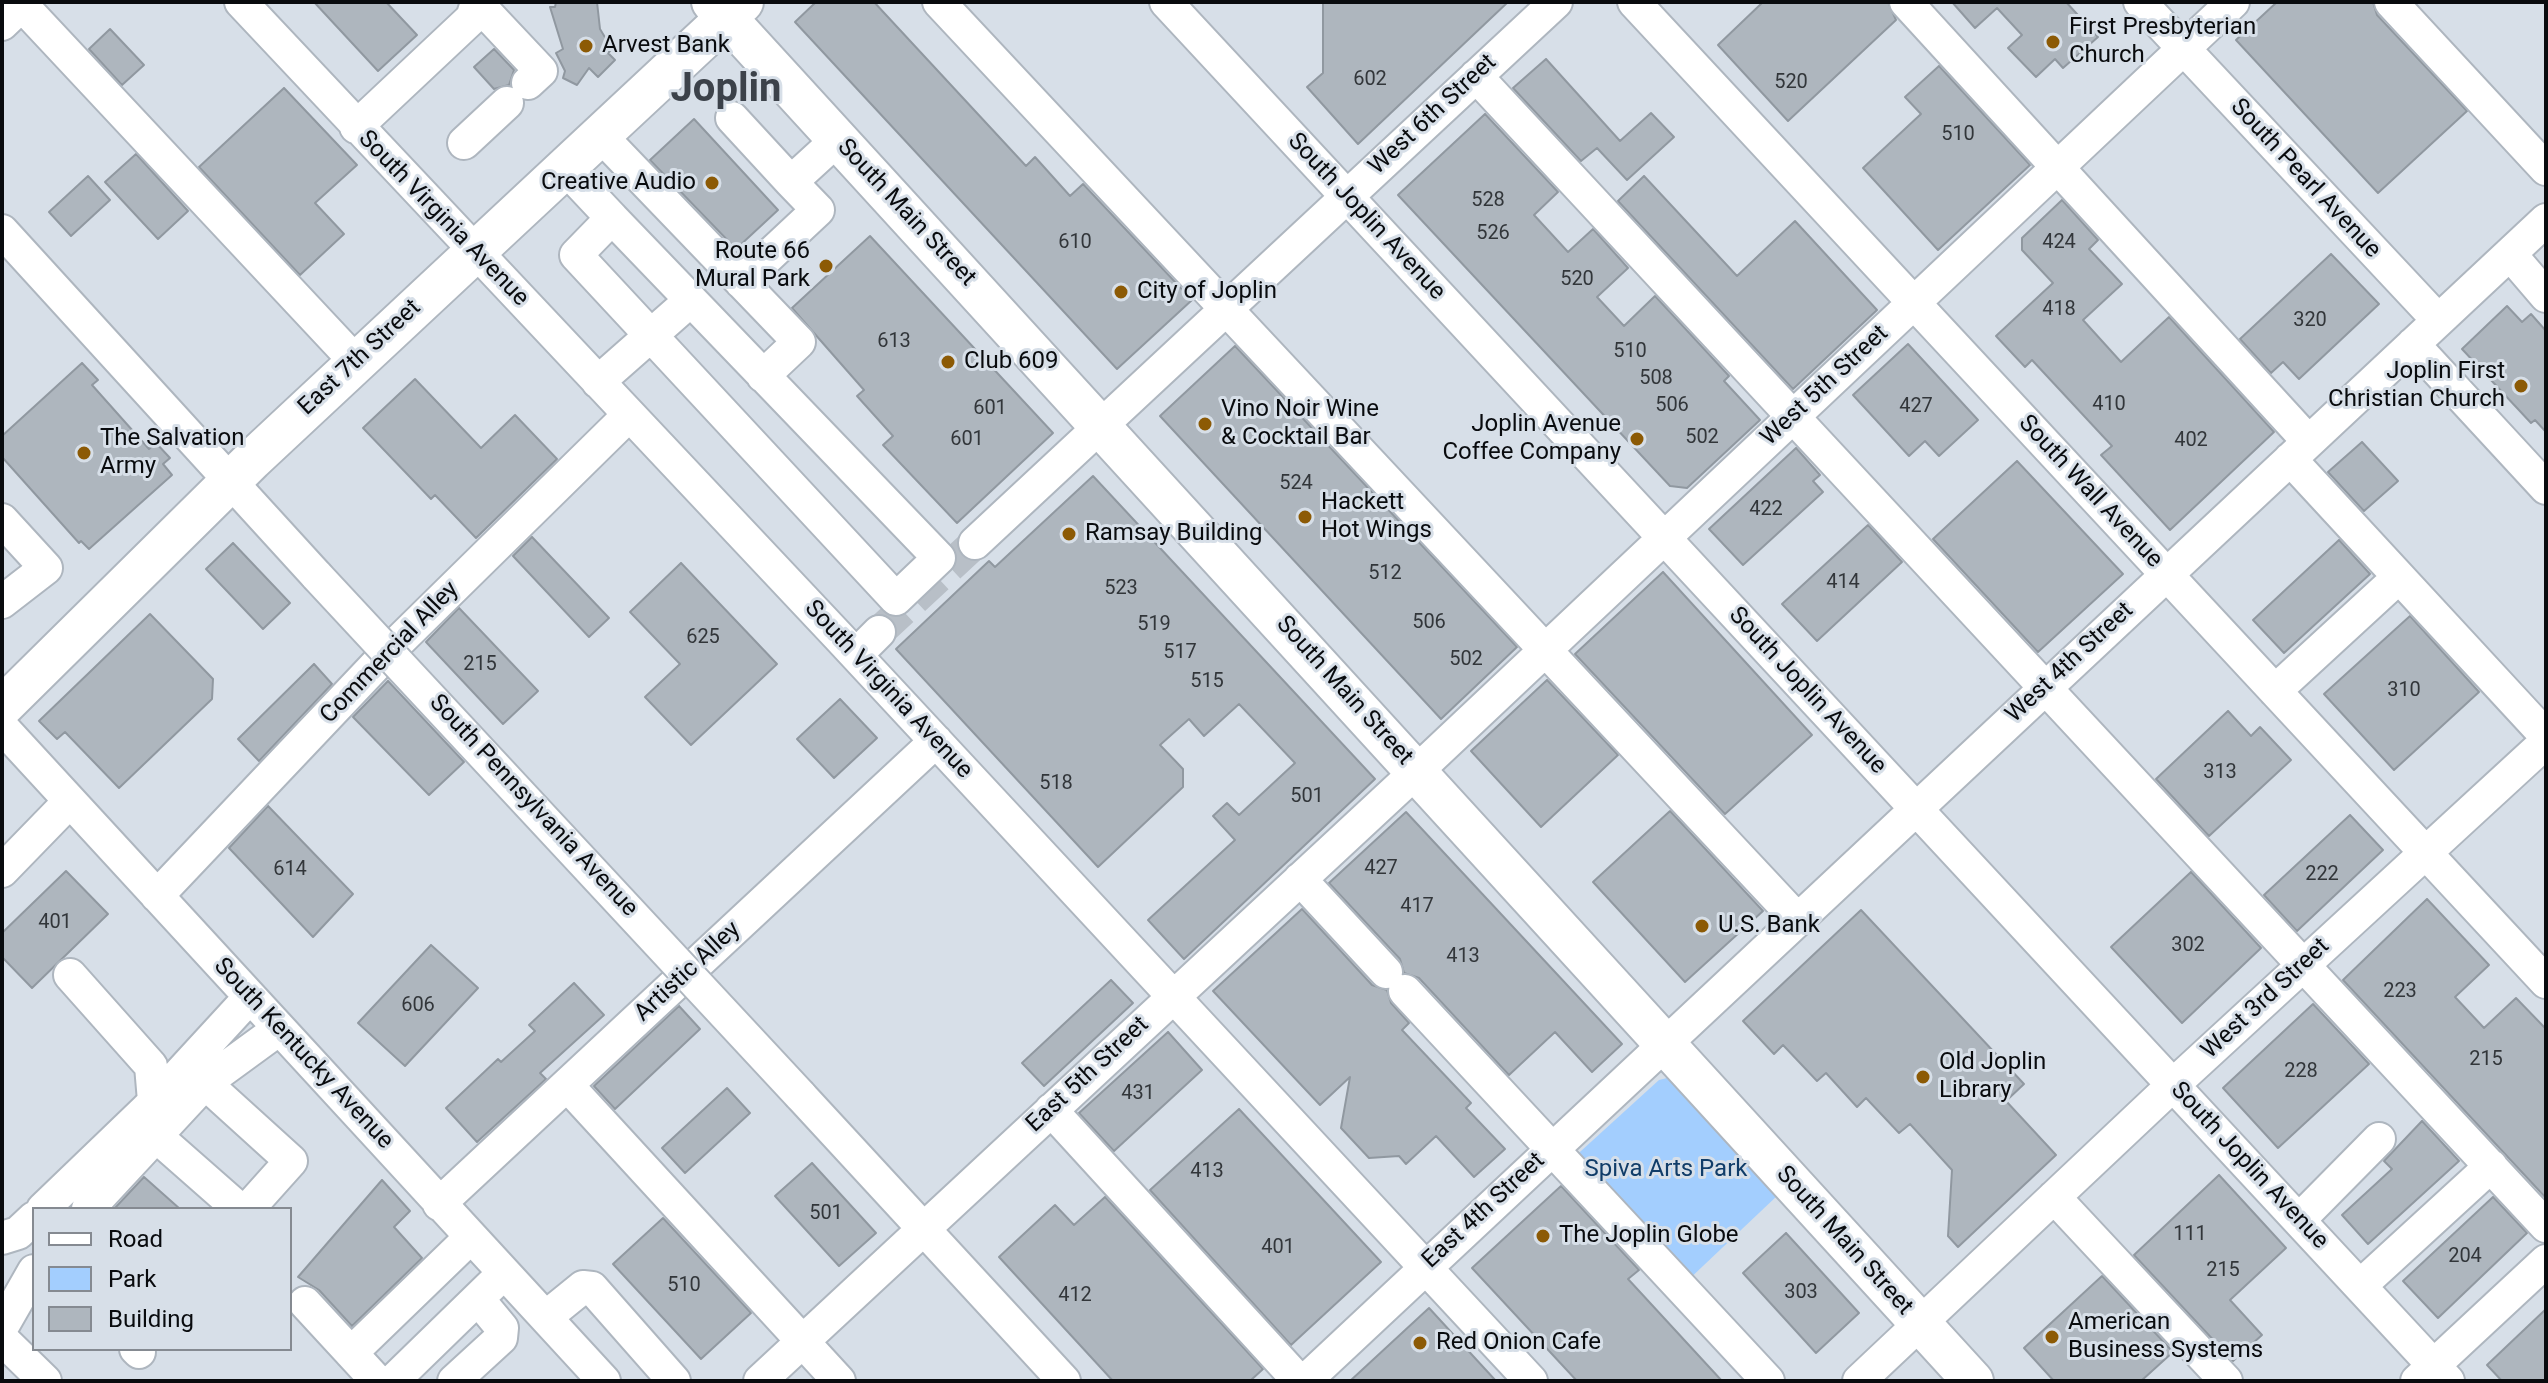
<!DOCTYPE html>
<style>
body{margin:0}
#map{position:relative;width:2548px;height:1383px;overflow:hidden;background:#d7dfe8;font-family:Roboto,sans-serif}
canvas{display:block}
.frame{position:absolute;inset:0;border:4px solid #090b0e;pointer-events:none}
.legend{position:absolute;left:32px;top:1207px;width:260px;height:144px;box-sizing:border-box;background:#d7dfe8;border:2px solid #858a91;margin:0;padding:10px 14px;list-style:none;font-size:24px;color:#090b0e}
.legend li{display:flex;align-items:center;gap:16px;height:40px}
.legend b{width:40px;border:2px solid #858a91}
</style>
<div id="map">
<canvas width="2548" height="1383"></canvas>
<div class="frame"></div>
<ul class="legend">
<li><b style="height:10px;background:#fff"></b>Road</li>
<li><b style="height:22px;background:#a3cefe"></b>Park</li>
<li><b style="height:22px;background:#aeb6be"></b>Building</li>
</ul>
</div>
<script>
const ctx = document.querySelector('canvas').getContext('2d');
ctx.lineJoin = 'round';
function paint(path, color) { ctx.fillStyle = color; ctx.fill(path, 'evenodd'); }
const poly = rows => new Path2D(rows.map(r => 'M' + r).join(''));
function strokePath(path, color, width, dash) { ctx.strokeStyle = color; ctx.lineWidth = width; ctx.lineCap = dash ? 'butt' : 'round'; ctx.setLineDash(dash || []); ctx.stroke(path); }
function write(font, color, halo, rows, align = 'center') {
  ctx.font = font + ' Roboto,sans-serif'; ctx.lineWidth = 6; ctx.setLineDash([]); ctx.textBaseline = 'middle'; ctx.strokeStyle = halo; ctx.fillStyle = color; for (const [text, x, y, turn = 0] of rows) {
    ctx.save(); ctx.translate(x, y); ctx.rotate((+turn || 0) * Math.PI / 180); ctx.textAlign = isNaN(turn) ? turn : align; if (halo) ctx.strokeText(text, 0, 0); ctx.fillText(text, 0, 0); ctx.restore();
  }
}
const green = poly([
 [1667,1078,1778,1195,1684,1284,1570,1161,1659,1080]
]);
const building = poly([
 [314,2,386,2,417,35,378,71,314,2],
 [556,2,597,2,600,29,612,49,608,53,615,60,598,77,589,68,577,85,563,78,565,71,556,53,563,49,550,7,555,7,556,2],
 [816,2,874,2,1026,166,1035,157,1070,196,1083,184,1192,300,1117,369,795,22,816,2],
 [1323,2,1508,2,1358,144,1307,87,1323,73,1323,2],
 [1763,2,1888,2,1896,20,1788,121,1718,45,1763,2],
 [1952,2,2066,2,2098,37,2063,68,2055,59,2036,77,2008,48,2022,35,1997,8,1975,28,1952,2],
 [2277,2,2373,2,2377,15,2467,111,2378,193,2236,40,2277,2],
 [110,29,144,65,122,85,89,49,110,29],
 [494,49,514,70,509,85,494,89,474,67,494,49],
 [1546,59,1620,141,1651,113,1674,137,1627,180,1597,148,1581,161,1513,88,1546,59],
 [1939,66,2030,165,1938,250,1863,168,1921,114,1905,97,1939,66],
 [284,88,357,165,315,203,344,234,300,275,199,167,284,88],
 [1485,114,1558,192,1534,215,1568,252,1593,229,1628,268,1597,297,1624,326,1655,296,1729,376,1724,381,1760,420,1687,488,1670,486,1398,195,1485,114],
 [694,119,778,210,736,249,650,160,694,119],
 [136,154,188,211,158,239,105,182,136,154],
 [88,176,110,200,71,236,49,212,88,176],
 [1644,176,1737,276,1795,221,1877,310,1793,389,1618,201,1644,176],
 [2062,200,2098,240,2089,249,2122,284,2083,320,2121,362,2169,317,2274,432,2170,530,2101,455,2112,446,2032,360,2025,367,1996,336,2053,283,2022,250,2022,238,2062,200],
 [870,236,1053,433,957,523,883,445,893,436,857,396,864,390,792,308,870,236],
 [2331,254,2379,304,2299,379,2283,362,2271,373,2240,339,2331,254],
 [2507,306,2522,322,2531,314,2546,331,2546,432,2535,420,2531,423,2462,349,2507,306],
 [1908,344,1978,420,1939,456,1925,441,1909,456,1853,395,1908,344],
 [1235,346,1517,647,1441,719,1160,416,1235,346],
 [82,363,98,380,92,385,149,449,156,443,170,458,163,464,172,475,89,549,81,541,79,543,2,457,2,436,82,363],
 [415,379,481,448,515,415,557,459,476,538,435,495,431,499,363,428,415,379],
 [2362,442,2398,481,2364,511,2328,472,2362,442],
 [1796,448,1820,475,1813,481,1823,492,1743,565,1709,529,1796,448],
 [2017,461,2123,574,2038,652,1933,539,2017,461],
 [1093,476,1375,779,1184,959,1148,920,1235,840,1213,816,1227,803,1239,815,1295,763,1239,704,1204,736,1189,719,1160,745,1183,769,1183,787,1098,867,896,649,989,561,995,567,1093,476],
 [1868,525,1902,562,1817,641,1782,604,1868,525],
 [532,537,609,618,589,637,513,556,532,537],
 [2339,540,2370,574,2284,653,2253,620,2339,540],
 [233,543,290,603,263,629,206,569,233,543],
 [681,563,777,664,691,745,645,697,680,664,630,612,681,563],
 [1663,572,1812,735,1725,814,1575,654,1663,572],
 [459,608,538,691,503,724,426,642,459,608],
 [150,614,213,679,212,699,119,788,65,732,57,739,39,721,150,614],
 [2410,616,2479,692,2394,770,2324,694,2410,616],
 [314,664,332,684,259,761,238,739,314,664],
 [1547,680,1618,755,1541,827,1471,751,1547,680],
 [388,681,464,762,429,795,353,717,388,681],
 [840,699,877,738,834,778,797,739,840,699],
 [2228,711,2251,736,2260,727,2291,760,2209,836,2156,779,2228,711],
 [268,806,353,894,313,937,229,848,268,806],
 [1670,811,1763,911,1685,982,1593,882,1670,811],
 [1406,812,1622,1044,1592,1072,1555,1032,1509,1075,1419,978,1404,973,1400,959,1329,883,1406,812],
 [2350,815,2383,850,2297,931,2264,895,2350,815],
 [66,871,108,914,32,988,2,957,2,933,66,871],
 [2191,872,2261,948,2182,1023,2111,947,2191,872],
 [2427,899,2489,965,2455,997,2484,1028,2516,998,2546,1029,2546,1198,2343,980,2427,899],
 [1302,909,1372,985,1387,990,1391,1003,1409,1023,1402,1030,1471,1103,1466,1108,1505,1149,1474,1177,1436,1136,1406,1164,1399,1156,1369,1158,1341,1128,1350,1077,1320,1105,1213,991,1302,909],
 [1861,910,2024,1084,2006,1101,2056,1155,1958,1247,1948,1236,1952,1170,1910,1124,1899,1133,1866,1098,1857,1107,1826,1073,1817,1081,1783,1045,1774,1054,1743,1021,1861,910],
 [431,945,478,988,405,1066,358,1023,431,945],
 [1111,980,1133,1003,1044,1086,1022,1063,1111,980],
 [574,983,604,1015,540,1073,546,1079,477,1142,446,1108,498,1059,501,1062,535,1031,529,1025,574,983],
 [2313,1004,2369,1064,2278,1148,2223,1088,2313,1004],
 [679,1006,700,1029,615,1109,594,1086,679,1006],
 [1168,1032,1202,1070,1114,1151,1079,1113,1168,1032],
 [727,1088,750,1113,685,1173,662,1148,727,1088],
 [1239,1109,1381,1262,1291,1345,1150,1190,1239,1109],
 [2422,1121,2459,1161,2368,1244,2342,1215,2392,1169,2384,1161,2422,1121],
 [812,1163,876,1233,839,1266,775,1196,812,1163],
 [2219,1175,2286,1248,2230,1300,2262,1335,2233,1361,2134,1255,2219,1175],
 [144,1177,180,1209,114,1209,144,1177],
 [382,1180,410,1211,394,1227,422,1258,352,1326,319,1290,298,1277,382,1180],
 [1561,1186,1639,1270,1628,1279,1722,1381,1577,1381,1472,1268,1561,1186],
 [1105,1197,1263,1369,1250,1381,1113,1381,999,1257,1055,1205,1074,1225,1105,1197],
 [2493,1197,2527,1233,2438,1318,2403,1281,2493,1197],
 [663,1218,751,1313,701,1359,613,1264,663,1218],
 [1786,1233,1859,1313,1816,1353,1743,1273,1786,1233],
 [2102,1276,2173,1352,2141,1381,2054,1381,2024,1348,2102,1276],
 [1429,1308,1496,1381,1350,1381,1429,1308],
 [2546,1309,2546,1381,2502,1381,2487,1365,2546,1309]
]);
const minorTunnel = poly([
 [879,632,975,543]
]);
const minor = poly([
 [19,2,356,362],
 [241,2,838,636,1531,1381],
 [476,2,541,71,528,83],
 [939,2,1796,918],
 [1166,2,2448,1381],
 [1634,2,2546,982],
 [1906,2,2308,441],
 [2140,2,2438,320],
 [2391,2,2546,169],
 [2,24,25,2],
 [1476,76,2546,1226],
 [732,118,791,182],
 [356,127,472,18,477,3],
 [600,135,799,342,763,376],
 [464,143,507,103],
 [565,168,612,218],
 [612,218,939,558,896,599,576,255,612,218],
 [2,231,317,576],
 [2510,254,2546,296],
 [741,282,818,210,791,182,838,139],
 [2413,344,2546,488],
 [598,382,691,300],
 [2290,459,2546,736],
 [2,520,46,568,2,602],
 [975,543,1556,2],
 [856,655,879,632],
 [2275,691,2399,577],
 [2,727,604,1381],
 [2,871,70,801],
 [1300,879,1386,972],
 [157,896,393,647,629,415],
 [70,975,151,1066,154,1101],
 [1405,991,1768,1381],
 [205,1083,291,1161,248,1209],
 [567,1085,839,1381],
 [800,1095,1064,1381],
 [1051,1110,1299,1381],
 [156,1136,239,1209],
 [2054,1197,2226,1381],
 [439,1204,936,741],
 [43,1209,147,1109,250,997],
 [88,1209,205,1083,279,1029],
 [2299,1220,2379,1139],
 [2,1238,18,1233,34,1218],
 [2360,1286,2491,1166],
 [305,1303,377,1381],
 [546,1317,583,1287,592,1288,674,1381],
 [2,1327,34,1271],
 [2,1339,45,1381],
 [136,1349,139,1352],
 [351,1353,471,1237],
 [393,1381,504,1273],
 [454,1381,501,1338,502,1328,478,1299],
 [760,1381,1417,771,2233,2],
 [1305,1381,2546,220],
 [1859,1381,2173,1085,2546,742],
 [2417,1381,2546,1261]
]);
const major = poly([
 [712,2,1973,1381],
 [2,707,252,460,743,2]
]);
const minorBridge = poly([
 [317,576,800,1095]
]);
const markers = [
 [2053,42,8,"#8c5a05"],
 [586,46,8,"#8c5a05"],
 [712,183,8,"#8c5a05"],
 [826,266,8,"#8c5a05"],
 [1121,292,8,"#8c5a05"],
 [948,362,8,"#8c5a05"],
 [2521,386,8,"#8c5a05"],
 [1205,424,8,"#8c5a05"],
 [1637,439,8,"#8c5a05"],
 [84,453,8,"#8c5a05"],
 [1305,517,8,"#8c5a05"],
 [1069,534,8,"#8c5a05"],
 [1702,926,8,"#8c5a05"],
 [1923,1077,8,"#8c5a05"],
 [1543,1236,8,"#8c5a05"],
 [2052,1337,8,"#8c5a05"],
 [1420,1343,8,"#8c5a05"]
];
const numberNames = [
 ["602",1370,80],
 ["520",1791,83],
 ["510",1958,135],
 ["528",1488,201],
 ["526",1493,234],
 ["610",1075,243],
 ["424",2059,243],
 ["520",1577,280],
 ["418",2059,310],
 ["320",2310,321],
 ["613",894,342],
 ["510",1630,352],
 ["508",1656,379],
 ["410",2109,405],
 ["506",1672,406],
 ["427",1916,407],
 ["601",990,409],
 ["502",1702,438],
 ["601",967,440],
 ["402",2191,441],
 ["524",1296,484],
 ["422",1766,510],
 ["512",1385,574],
 ["414",1843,583],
 ["523",1121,589],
 ["506",1429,623],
 ["519",1154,625],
 ["625",703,638],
 ["517",1180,653],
 ["502",1466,660],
 ["215",480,665],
 ["515",1207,682],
 ["310",2404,691],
 ["313",2220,773],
 ["518",1056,784],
 ["501",1307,797],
 ["427",1381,869],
 ["614",290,870],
 ["222",2322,875],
 ["417",1417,907],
 ["401",55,923],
 ["302",2188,946],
 ["413",1463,957],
 ["223",2400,992],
 ["606",418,1006],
 ["215",2486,1060],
 ["228",2301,1072],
 ["431",1138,1094],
 ["413",1207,1172],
 ["501",826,1214],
 ["111",2190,1235],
 ["401",1278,1248],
 ["204",2465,1257],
 ["215",2223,1271],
 ["510",684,1286],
 ["303",1801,1293],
 ["412",1075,1296]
];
const poiNames = [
 ["First Presbyterian",2069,28],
 ["Church",2069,56],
 ["Arvest Bank",602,46],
 ["Creative Audio",696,183,"right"],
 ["Route 66",810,252,"right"],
 ["Mural Park",810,280,"right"],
 ["City of Joplin",1137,292],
 ["Club 609",964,362],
 ["Joplin First",2505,372,"right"],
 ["Christian Church",2505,400,"right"],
 ["Vino Noir Wine",1221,410],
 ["& Cocktail Bar",1221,438],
 ["Joplin Avenue",1621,425,"right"],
 ["Coffee Company",1621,453,"right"],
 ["The Salvation",100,439],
 ["Army",100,467],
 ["Hackett",1321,503],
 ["Hot Wings",1321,531],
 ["Ramsay Building",1085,534],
 ["U.S. Bank",1718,926],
 ["Old Joplin",1939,1063],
 ["Library",1939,1091],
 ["The Joplin Globe",1559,1236],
 ["American",2068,1323],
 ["Business Systems",2068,1351],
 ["Red Onion Cafe",1436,1343]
];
const streetNames = [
 ["West 6th Street",1433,115,-43],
 ["South Pearl Avenue",2305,179,47],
 ["South Main Street",906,213,47],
 ["South Joplin Avenue",1366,217,47],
 ["South Virginia Avenue",443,219,46],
 ["East 7th Street",360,358,-43],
 ["West 5th Street",1825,386,-43],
 ["South Wall Avenue",2090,492,47],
 ["Commercial Alley",390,653,-46],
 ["West 4th Street",2070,663,-43],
 ["South Virginia Avenue",888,690,47],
 ["South Main Street",1344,691,48],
 ["South Joplin Avenue",1807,691,47],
 ["South Pennsylvania Avenue",533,806,47],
 ["Artistic Alley",688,972,-43],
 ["West 3rd Street",2266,999,-43],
 ["South Kentucky Avenue",303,1054,47],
 ["East 5th Street",1088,1075,-43],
 ["South Joplin Avenue",2249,1166,47],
 ["East 4th Street",1484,1211,-43],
 ["South Main Street",1844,1241,48]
];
const parkNames = [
 ["Spiva Arts Park",1666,1170]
];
const townNames = [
 ["Joplin",726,91]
];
paint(green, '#a3cefe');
paint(building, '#aeb6be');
strokePath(building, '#9098a0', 2);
strokePath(minorTunnel, '#b8bfc7', 32, [32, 16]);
strokePath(minor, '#aeb6bf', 36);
strokePath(major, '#aeb6bf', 44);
strokePath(minor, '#fff', 32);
strokePath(major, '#fff', 40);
strokePath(minorBridge, '#aeb6bf', 36, []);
strokePath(minorBridge, '#fff', 32);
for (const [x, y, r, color] of markers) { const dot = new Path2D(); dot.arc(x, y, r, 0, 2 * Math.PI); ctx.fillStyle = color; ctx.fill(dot); strokePath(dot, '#d7dfe8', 3); }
write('20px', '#32363a', null, numberNames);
write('24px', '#090b0e', '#d7dfe8', poiNames, 'left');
write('24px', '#090b0e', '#d7dfe8', streetNames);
write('24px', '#113d69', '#d7dfe8', parkNames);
write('bold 40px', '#3c424a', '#d7dfe8', townNames);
</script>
